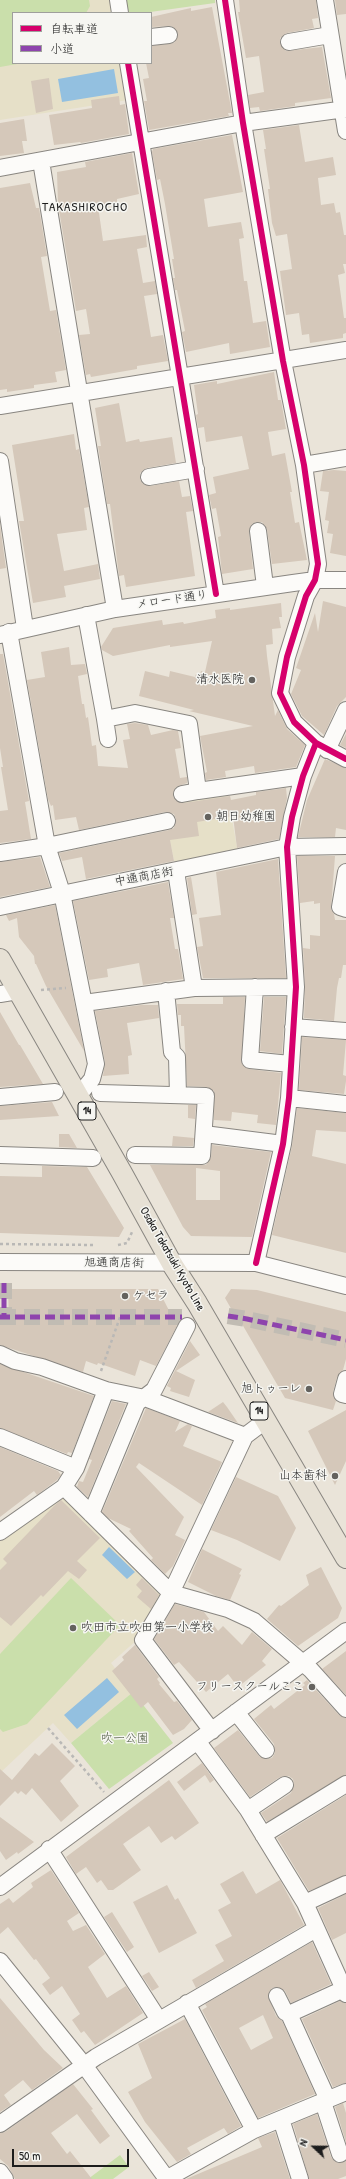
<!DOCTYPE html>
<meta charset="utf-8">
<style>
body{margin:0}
#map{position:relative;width:346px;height:2179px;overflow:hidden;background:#eae4d9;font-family:"Patrick Hand","Klee One",sans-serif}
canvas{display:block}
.legend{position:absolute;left:12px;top:12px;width:140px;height:52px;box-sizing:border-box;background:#f6f6f2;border:1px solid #9f9f9c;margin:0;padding:5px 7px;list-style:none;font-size:12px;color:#1c1c1c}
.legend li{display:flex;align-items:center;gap:8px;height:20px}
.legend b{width:20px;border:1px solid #9f9f9c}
.north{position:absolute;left:294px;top:2127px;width:40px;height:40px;-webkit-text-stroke:3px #f6f6f2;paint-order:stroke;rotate:292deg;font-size:11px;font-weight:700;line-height:16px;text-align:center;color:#1c1c1c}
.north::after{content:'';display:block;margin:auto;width:14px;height:18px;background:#1c1c1c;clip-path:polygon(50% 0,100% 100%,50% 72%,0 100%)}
.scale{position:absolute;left:12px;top:2149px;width:117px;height:18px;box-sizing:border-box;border:2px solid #1c1c1c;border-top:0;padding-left:5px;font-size:12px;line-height:14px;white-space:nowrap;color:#1c1c1c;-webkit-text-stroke:3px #f6f6f2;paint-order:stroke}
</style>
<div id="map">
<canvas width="346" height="2179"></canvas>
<ul class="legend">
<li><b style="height:5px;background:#d6006c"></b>自転車道</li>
<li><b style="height:5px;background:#8e44ad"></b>小道</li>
</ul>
<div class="north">N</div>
<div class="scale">50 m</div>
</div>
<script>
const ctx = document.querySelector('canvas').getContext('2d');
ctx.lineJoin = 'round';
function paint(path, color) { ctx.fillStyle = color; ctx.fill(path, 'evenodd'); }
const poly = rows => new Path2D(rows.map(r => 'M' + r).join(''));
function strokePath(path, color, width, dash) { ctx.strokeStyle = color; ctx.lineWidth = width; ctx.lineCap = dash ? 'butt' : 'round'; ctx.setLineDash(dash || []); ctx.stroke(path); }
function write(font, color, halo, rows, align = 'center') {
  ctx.font = font + ' "Patrick Hand","Klee One",sans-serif'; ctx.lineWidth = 3; ctx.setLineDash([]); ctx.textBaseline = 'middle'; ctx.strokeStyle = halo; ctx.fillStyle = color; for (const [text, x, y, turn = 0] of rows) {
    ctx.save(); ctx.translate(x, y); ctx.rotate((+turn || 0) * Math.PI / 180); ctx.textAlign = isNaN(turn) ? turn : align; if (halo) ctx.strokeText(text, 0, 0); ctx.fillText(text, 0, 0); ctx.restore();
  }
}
const built = poly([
 [0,0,111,0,113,13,13,13,13,63,122,63,128,100,0,120],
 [227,792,238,853,175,865,169,836,187,832,181,801],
 [62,1491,164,1592,138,1639,111,1663,133,1692,71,1743,53,1723,0,1773,0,1538]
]);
const green = poly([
 [0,0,89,0,90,6,86,13,13,13,13,63,23,63,0,67],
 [123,0,215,0,215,3,143,13,126,13],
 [71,1578,120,1625,27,1724,3,1732,0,1729,0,1654],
 [133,1692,173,1743,109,1789,71,1743],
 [120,2155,129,2167,113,2179,88,2179]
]);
const water = poly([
 [114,69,118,93,62,102,58,79],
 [109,1547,135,1572,127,1579,102,1555],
 [107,1678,119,1692,77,1729,64,1715]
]);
const building = poly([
 [239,0,316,0,318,18,312,19,314,28,287,33,280,38,280,43,286,51,322,47,331,98,295,103,295,106,260,111,259,107,250,108,248,95,264,92,259,56,246,58,238,12,240,12],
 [335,0,346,0,346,14,337,15],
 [212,7,232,113,228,113,229,116,149,130,144,101,147,101,143,79,149,78,146,63,151,63,151,46,174,43,178,34,172,26,151,27,151,17,191,8,191,11],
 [49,78,53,109,36,113,31,81],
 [119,96,120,105,125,104,129,134,81,143,80,142,54,145,49,115,92,108,91,100],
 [24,119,27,141,22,141,24,153,0,156,0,123],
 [299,125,305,162,333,157,336,175,318,178,321,205,334,203,336,213,340,212,344,235,346,235,346,264,343,264,345,273,338,275,344,318,346,318,346,333,343,334,343,338,310,343,309,334,302,335,299,313,286,315,280,271,292,269,287,234,276,236,272,223,268,189,270,189,264,149,266,149,263,130],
 [232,135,243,192,204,199,208,227,241,222,244,238,239,239,244,281,247,281,253,323,266,321,270,347,230,354,229,343,186,352,182,332,185,331,177,290,175,290,173,278,175,278,172,259,174,259,165,204,160,179,157,180,152,152,153,149],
 [132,153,139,194,117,199,117,203,98,206,103,241,146,235,147,247,137,249,143,283,155,281,157,294,144,296,151,337,163,335,168,361,137,366,137,369,91,377,90,374,86,375,79,335,90,334,86,309,76,311,58,204,57,172,86,167,85,162],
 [30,183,36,208,39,208,47,256,41,257,50,311,56,310,66,370,55,372,57,382,34,385,34,388,7,392,7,389,0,390,0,188],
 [274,372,278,400,281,400,286,429,268,432,272,456,285,453,292,492,290,492,295,523,299,522,307,560,272,564,267,529,262,522,256,522,252,524,249,532,253,569,222,574,218,537,221,536,216,508,212,509,209,495,216,493,213,477,249,469,242,436,206,442,204,427,198,428,196,415,198,414,194,385,217,381,217,384],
 [119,403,126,442,139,439,140,442,172,437,176,463,147,468,140,473,140,479,142,483,150,486,179,481,182,497,190,496,193,511,186,512,195,576,126,587,124,575,119,576,110,504,107,504,98,446,101,446,95,408],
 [74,434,76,450,79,449,89,507,84,508,87,530,57,534,64,571,98,564,100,579,64,586,66,597,33,603,19,521,24,521,12,445],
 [334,470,346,471,346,556,330,553,333,534,327,533,329,521,325,520,329,492,320,491,323,471],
 [0,525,6,568,0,569],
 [323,601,346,607,346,697,337,706,324,735,302,716,291,694,301,670,296,668,315,613,318,632],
 [281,603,282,617,279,617,281,628,272,629,273,644,266,645,267,656,275,716,278,710,287,729,305,745,296,767,255,773,254,766,225,771,226,777,206,780,205,773,207,772,200,736,253,726,189,711,194,710,139,696,145,671,169,677,170,671,195,677,196,674,200,675,201,671,205,672,212,641,170,647,170,645,113,656,102,650,101,647,113,628,162,620,163,625,183,622,184,624,216,618,215,610,230,608,230,610],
 [69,647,71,665,85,664,87,674,78,676,82,704,84,704,86,718,88,717,92,746,96,745,98,766,128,768,123,740,130,739,127,724,135,723,148,725,151,735,173,730,178,731,181,748,175,749,180,778,187,777,187,783,176,787,173,795,175,800,184,803,230,796,231,800,256,795,256,792,286,788,287,798,279,839,237,848,233,816,197,822,199,836,170,840,174,861,86,879,82,857,62,861,59,853,169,830,174,828,176,819,174,814,165,812,79,830,76,817,55,820,53,805,51,806,48,799,27,680,45,677,41,652],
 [0,654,3,654,29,801,25,802,31,839,0,843,0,811,8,810,1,767,3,767,0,748],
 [346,734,346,748,340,745],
 [325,759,346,768,346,830,336,828,335,837,298,837,307,800],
 [297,856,335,856,331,909,334,914,335,920,346,920,346,965,343,965,341,978,339,978,337,988,334,1021,304,1018,305,986,303,948,310,949,310,935,320,936,320,903,314,904,314,901,300,903],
 [40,857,50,887,0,897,0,862],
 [278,859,286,978,203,978,197,947,203,946,199,918,221,915,216,872],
 [191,877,197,914,192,915,187,878],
 [168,882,174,918,170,918,175,949,178,949,183,979,143,985,139,963,107,969,108,977,89,980,73,901],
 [55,905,84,1051,46,986,36,964,35,964,34,956,19,937,17,918,9,921,6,915],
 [223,997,245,997,242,1064,249,1069,281,1073,276,1125,257,1123,258,1115,232,1112,231,1121,214,1120,214,1091,207,1087,187,1086,184,1026,181,1026,181,1015,178,1015,177,1004,223,1004],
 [264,997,286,997,282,1054,260,1051],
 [141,1005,158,1005,159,1018,127,1023,132,1055,128,1056,129,1074,103,1076,105,1062,95,1011],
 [0,1012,19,1045,20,1045,43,1084,0,1087],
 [302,1037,346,1040,343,1075,346,1076,346,1081,344,1094,299,1090],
 [52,1102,59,1116,0,1120,0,1106],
 [188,1105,196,1105,195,1119,188,1118],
 [297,1108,346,1113,346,1132,316,1130,312,1156,346,1164,346,1253,272,1235,292,1146],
 [59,1134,69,1134,77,1148,59,1147],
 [173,1136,194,1138,193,1146,172,1146],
 [212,1145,271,1152,252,1237,191,1236,183,1227,150,1165,206,1165,211,1157],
 [196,1168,220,1171,220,1200,196,1200],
 [42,1166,87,1167,124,1228,119,1237,0,1233,0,1176,42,1177],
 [8,1289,158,1289,177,1326,156,1366,140,1360,135,1376,98,1363,97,1365,86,1361,83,1372,0,1345,0,1323,9,1322],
 [231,1289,257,1290,346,1312,346,1359,343,1370,337,1377,333,1392,336,1401,333,1410,285,1398,235,1312,233,1312,225,1298],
 [190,1341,200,1355,176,1371,195,1380,189,1397,170,1391,171,1388,167,1386],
 [0,1364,94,1396,72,1453,68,1452,67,1454,0,1428],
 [112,1401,126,1404,88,1497,77,1487,79,1481,83,1482,92,1460,89,1459],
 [223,1402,227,1407,238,1423,208,1412],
 [146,1408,180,1421,175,1432,188,1424,192,1426,183,1446,222,1462,202,1505,139,1463,136,1467,184,1517,175,1535,185,1540,173,1566,165,1574,151,1560,153,1558,129,1531,131,1529,108,1518,102,1512],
 [346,1410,346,1461,335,1485,308,1431],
 [0,1447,58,1471,61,1475,57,1480,37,1495,34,1491,0,1517],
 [236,1477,278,1496,296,1528,280,1561,237,1540,211,1530],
 [61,1500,100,1538,77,1561,87,1570,79,1579,68,1571,43,1597,41,1595,11,1626,0,1617,0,1570,7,1563,3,1559,54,1506],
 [202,1549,242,1569,239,1574,241,1575,230,1600,216,1596,188,1582],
 [321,1567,342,1608,338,1618,298,1646,267,1619,279,1605,281,1606,309,1585,306,1575],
 [142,1578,159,1595,151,1609,137,1597,142,1591,136,1585],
 [175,1604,204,1612,218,1631,223,1626,242,1645,252,1632,272,1649,262,1661,266,1665,238,1687,228,1674,206,1692,179,1662,174,1665,154,1639],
 [135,1645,159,1677,157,1679,160,1683,159,1684,174,1702,177,1701,192,1720,184,1729,173,1735,148,1702,141,1708,112,1671,124,1660,122,1657],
 [346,1651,346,1695,322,1669],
 [307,1680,339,1715,346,1718,346,1775,267,1822,261,1813,291,1793,294,1785,293,1779,289,1776,280,1777,250,1797,214,1748,238,1730,259,1756,267,1759,272,1758,275,1753,274,1744,254,1719,271,1705,274,1709,305,1685,303,1683],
 [52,1743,75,1766,60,1781,79,1806,61,1822,32,1788,26,1795,21,1791,18,1794,15,1791,0,1806,0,1769,12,1780,35,1753,39,1756],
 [202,1763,214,1780,210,1783,205,1775,184,1791,177,1782],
 [169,1780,199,1823,175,1840,172,1836,161,1843,149,1826,123,1844,141,1870,113,1890,108,1890,101,1880,97,1883,86,1867,76,1874,66,1857],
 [346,1795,346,1875,309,1891,277,1838],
 [0,1817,34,1842,18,1854,17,1852,6,1860,0,1851],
 [51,1870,79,1913,67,1921,73,1931,86,1925,105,1954,88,1967,107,1998,126,1986,143,2013,95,2045,84,2031,81,2033,72,2020,80,2014,62,1986,50,1995,42,1984,50,1978,36,1959,34,1960,8,1927,0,1934,0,1904,9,1898,13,1903,33,1887,31,1883],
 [243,1871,256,1894,280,1880,304,1925,196,1988,192,1980,224,1961,215,1945,232,1936,218,1910,231,1903,220,1884],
 [167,1885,175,1900,178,1898,197,1933,159,1953,133,1902],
 [346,1894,346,1933,332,1940,318,1908],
 [112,1912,134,1947,127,1952,104,1917],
 [312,1942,331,1984,291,2003,285,1991,278,1987,272,1988,268,1996,276,2016,282,2021,315,2094,258,2118,202,2010,207,2007,205,2004],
 [263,2015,273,2038,251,2050,239,2028],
 [149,1972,159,1987,152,1991,142,1976],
 [0,1998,44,2050,63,2068,32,2090,23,2080,4,2095,11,2105,0,2112],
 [340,2001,346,2003,346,2083,333,2087,302,2019],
 [185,2019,241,2126,228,2134,224,2128,187,2148,191,2154,177,2162,145,2122,128,2092,152,2078,138,2044],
 [73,2084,93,2109,91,2110,110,2136,100,2144,77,2114,51,2133,67,2154,70,2151,92,2179,15,2179,8,2166,0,2159,0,2133,5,2132],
 [343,2103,346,2113,346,2142,335,2107],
 [317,2114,331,2157,338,2163,346,2161,346,2176,338,2179,309,2179,293,2124],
 [275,2132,290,2179,186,2179,262,2147,258,2138]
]);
const minorTunnel = poly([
 [4,1283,4,1317],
 [228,1316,247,1319,346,1340],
 [0,1317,182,1317]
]);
const path = poly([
 [41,990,66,988],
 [0,1244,93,1245],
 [118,1245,127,1243,133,1230],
 [101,1371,120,1317],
 [48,1728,104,1792]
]);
const minor = poly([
 [118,0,120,13],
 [225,0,243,123,283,361,304,465,318,564,315,580,306,596,287,657,280,693,294,722,316,743,346,759],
 [325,0,346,131],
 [151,37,169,35],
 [289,42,330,35],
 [128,63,216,594],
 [41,161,115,609],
 [0,168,243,123,346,109],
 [0,406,346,350],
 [0,461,25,628],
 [304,465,346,458],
 [149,477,196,469],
 [258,531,265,586],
 [86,615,105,719,135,713,189,724,198,791,303,776],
 [9,632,47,846,62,893,96,1064,92,1079,79,1095],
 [0,635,115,609,293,583,315,580,346,580],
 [105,719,108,739],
 [327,750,346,710],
 [182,794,198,791],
 [0,853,47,846,167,821],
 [176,871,194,988],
 [346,872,340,907,346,909],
 [0,907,287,847,346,846],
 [255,987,250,1060,290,1064],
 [166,991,172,1052,177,1057,178,1095],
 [0,994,18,991],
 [84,1003,194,988,296,987],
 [293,1027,346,1031],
 [100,1093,206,1096,202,1156,135,1155],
 [0,1097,55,1092],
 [289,1098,346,1104],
 [204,1134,283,1144],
 [0,1155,93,1158],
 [0,1262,256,1263,346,1286],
 [256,1263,283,1144,289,1098,296,987,287,847,292,817,303,776,316,743],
 [0,1354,15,1361,42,1367,106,1390],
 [346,1379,342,1394,346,1395],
 [0,1437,76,1468],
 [64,1487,171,1593,228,1609,254,1621,311,1670,346,1709],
 [91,1514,137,1403,154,1390,187,1326],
 [0,1532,64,1487,76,1468,106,1390,145,1398,245,1436,265,1421],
 [236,1712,266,1750],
 [212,1731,143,1640,171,1593,245,1436],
 [198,1742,248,1810,305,1903,346,1994],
 [248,1810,285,1785],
 [263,1835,346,1784],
 [49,1849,159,2020],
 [0,1887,346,1631],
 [305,1903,346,1884],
 [0,1961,84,2065,167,2179],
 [277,1996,285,2012,289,2014,328,2100],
 [187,2003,254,2130],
 [289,2014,346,1988],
 [323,2102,340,2154],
 [281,2119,300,2179],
 [0,2124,96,2057,316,1929],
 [0,2172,5,2179],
 [166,2179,254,2130,346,2092]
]);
const major = poly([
 [0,959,122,1173,172,1264,197,1303,346,1558]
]);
const quiet = poly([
 [4,1283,4,1317],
 [228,1316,247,1319,346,1340],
 [0,1317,182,1317]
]);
const cycleway = poly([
 [225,0,243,123,283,361,304,465,318,564,315,580,306,596,287,657,280,693,294,722,316,743,346,759],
 [128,63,216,594],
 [256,1263,283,1144,289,1098,296,987,287,847,292,817,303,776,316,743]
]);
const markers = [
 [252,680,4,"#64625e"],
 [208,817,4,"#64625e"],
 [125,1296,4,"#64625e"],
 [309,1389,4,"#64625e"],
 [335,1476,4,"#64625e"],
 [73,1628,4,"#64625e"],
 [312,1687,4,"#64625e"]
];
const shields = [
 [87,1111,18],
 [259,1411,18]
];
const shieldNames = [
 ["14",87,1111],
 ["14",259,1411]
];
const streetNames = [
 ["メロード通り",172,600,-8],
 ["中通商店街",144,877,-11],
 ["Osaka Takatsuki Kyoto Line",172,1259,60],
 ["旭通商店街",114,1263,1]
];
const poiNames = [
 ["清水医院",244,680],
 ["朝日幼稚園",216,817,"left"],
 ["ケセラ",133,1296,"left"],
 ["旭トゥーレ",301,1389],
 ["山本歯科",327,1476],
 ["吹田市立吹田第一小学校",81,1628,"left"],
 ["フリースクールここ",304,1687]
];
const parkNames = [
 ["吹一公園",125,1739]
];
const neighbourhoodNames = [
 ["TAKASHIROCHO",85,208]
];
paint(built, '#e6e0c8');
paint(green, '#cadfab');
paint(water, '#93c0e0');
paint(building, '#d5c8ba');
strokePath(minorTunnel, '#c1bcb3', 16, [16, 8]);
strokePath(minor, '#898681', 18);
strokePath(major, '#898681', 22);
strokePath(path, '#b9b8b6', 2.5, [3, 3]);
strokePath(minor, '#fcfbf9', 16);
strokePath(major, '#e7e1d5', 20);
strokePath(quiet, '#8e44ad', 5, [10, 5]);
strokePath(cycleway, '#d6006c', 6);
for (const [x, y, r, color] of markers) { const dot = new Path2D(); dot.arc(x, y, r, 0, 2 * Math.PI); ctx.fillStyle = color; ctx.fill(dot); strokePath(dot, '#f6f6f2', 1.5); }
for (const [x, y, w] of shields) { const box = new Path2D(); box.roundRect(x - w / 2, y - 9, w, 18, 3); ctx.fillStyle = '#f6f6f2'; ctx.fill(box); strokePath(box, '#1c1c1c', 1); }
write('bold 11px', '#1c1c1c', null, shieldNames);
write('12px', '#1c1c1c', '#f6f6f2', streetNames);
write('12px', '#1c1c1c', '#f6f6f2', poiNames, 'right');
write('12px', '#48553c', '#f6f6f2', parkNames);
ctx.letterSpacing = '1px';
write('13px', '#1c1c1c', '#f6f6f2', neighbourhoodNames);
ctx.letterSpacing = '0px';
</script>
